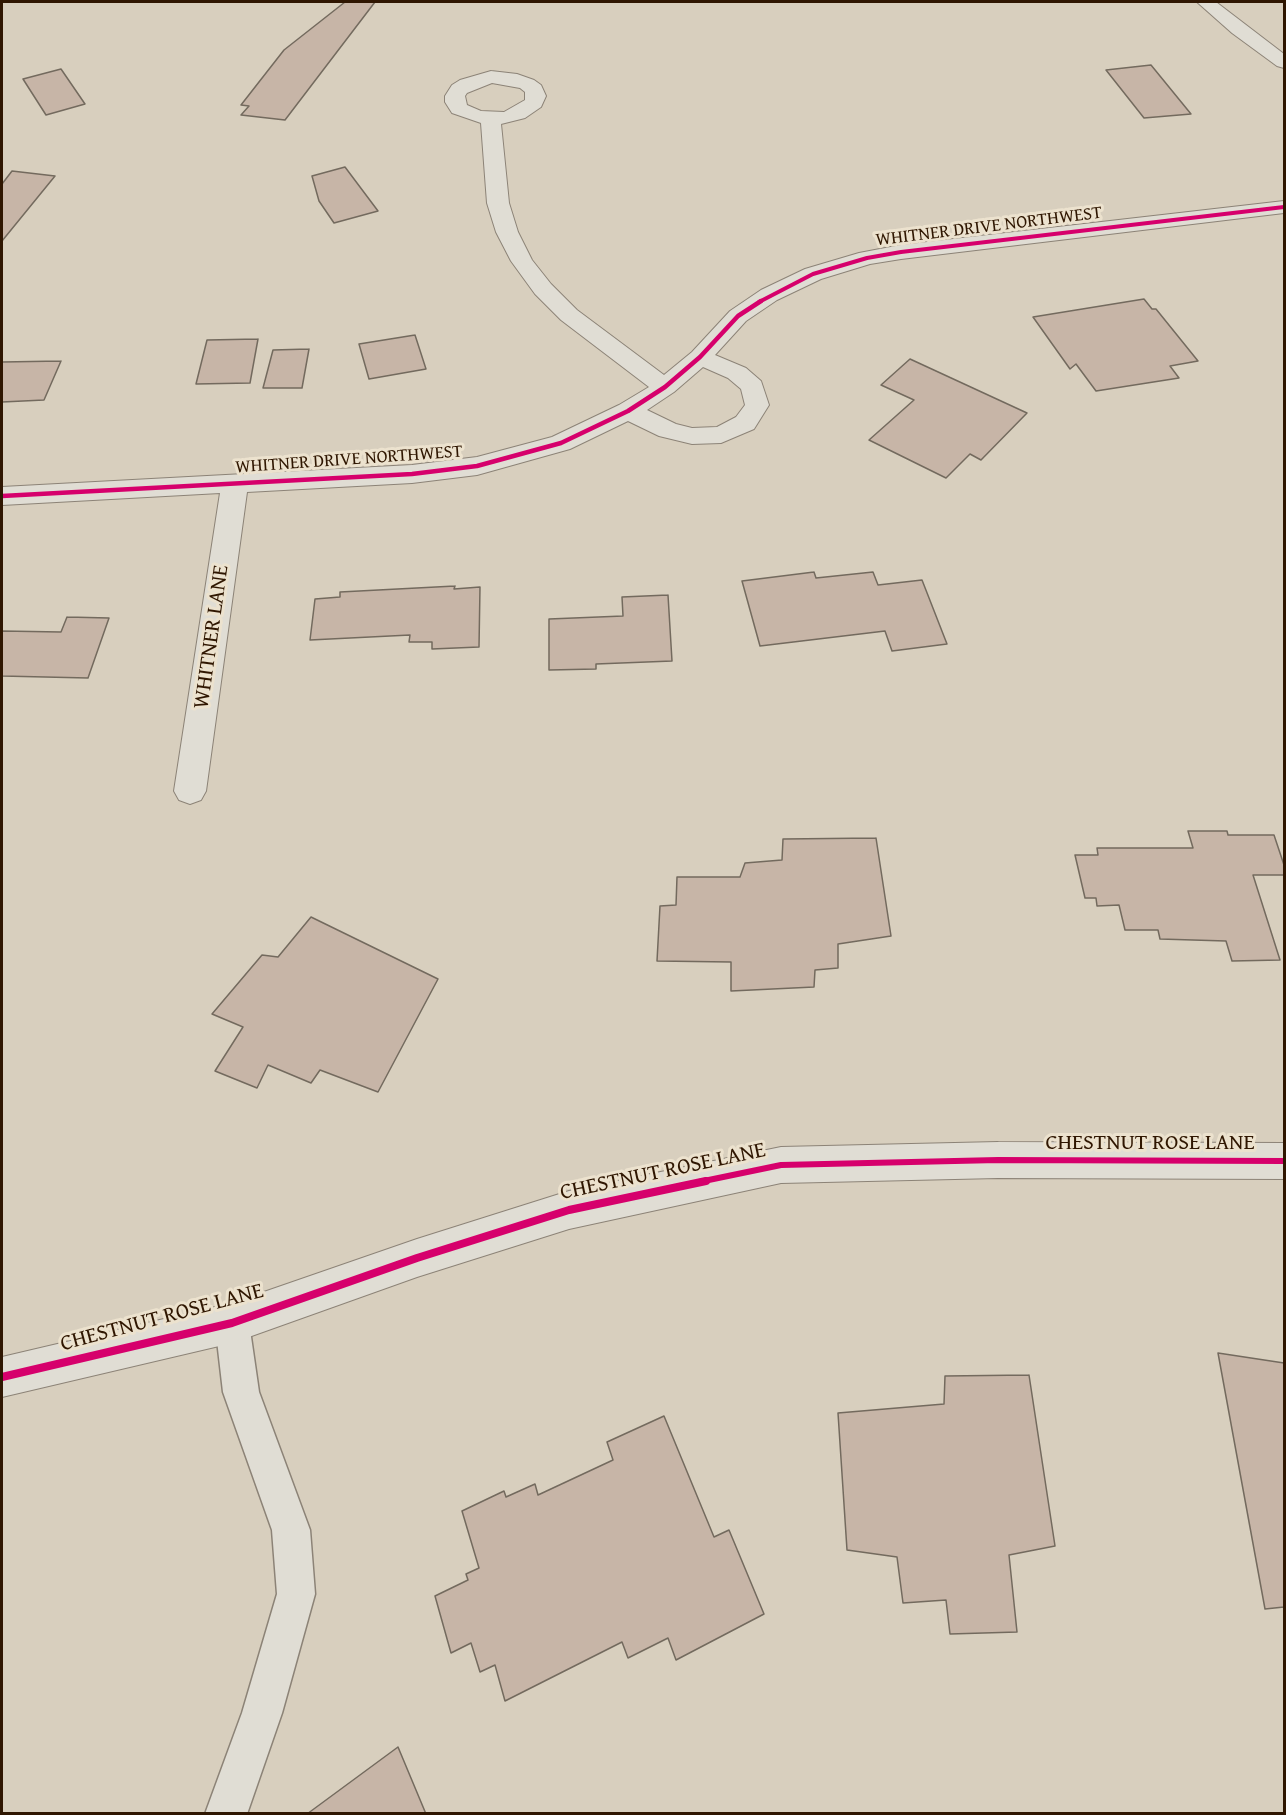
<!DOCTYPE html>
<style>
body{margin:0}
#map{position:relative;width:1286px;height:1815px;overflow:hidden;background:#d8cfbe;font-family:"Gentium Book Plus",serif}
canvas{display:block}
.frame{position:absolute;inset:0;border:3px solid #2f1601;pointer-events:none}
</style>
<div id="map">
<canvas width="1286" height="1815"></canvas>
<div class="frame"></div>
</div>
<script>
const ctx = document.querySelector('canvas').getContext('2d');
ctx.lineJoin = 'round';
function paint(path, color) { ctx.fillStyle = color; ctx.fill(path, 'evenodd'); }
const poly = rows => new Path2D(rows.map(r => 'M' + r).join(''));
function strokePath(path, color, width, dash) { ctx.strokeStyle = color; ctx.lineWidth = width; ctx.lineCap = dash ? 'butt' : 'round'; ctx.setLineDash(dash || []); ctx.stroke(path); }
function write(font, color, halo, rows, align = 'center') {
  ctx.font = font + ' "Gentium Book Plus",serif'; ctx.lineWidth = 6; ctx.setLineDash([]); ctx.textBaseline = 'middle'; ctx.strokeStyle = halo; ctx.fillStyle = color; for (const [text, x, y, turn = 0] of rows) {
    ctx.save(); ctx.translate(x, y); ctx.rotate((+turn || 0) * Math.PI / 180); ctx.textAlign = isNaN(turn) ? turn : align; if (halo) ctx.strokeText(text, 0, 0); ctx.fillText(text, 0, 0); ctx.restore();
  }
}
const building = poly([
 [345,2,375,2,285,120,241,115,249,106,241,105,284,50,345,2],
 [1151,65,1191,114,1144,118,1106,70,1151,65],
 [61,69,85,104,46,115,23,79,61,69],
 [345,167,378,211,334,223,319,201,312,176,345,167],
 [12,171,55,176,2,241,2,184,12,171],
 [1144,299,1152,309,1156,309,1198,361,1170,366,1179,378,1096,391,1076,364,1070,369,1033,317,1144,299],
 [415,335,426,369,369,379,359,344,415,335],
 [258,339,250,383,196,384,207,340,258,339],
 [309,349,302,388,263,388,273,350,309,349],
 [910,359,1027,413,981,460,970,454,946,478,869,440,914,400,881,385,910,359],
 [61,361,44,400,2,402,2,362,61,361],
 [814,572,816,578,873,572,878,585,922,580,947,644,892,651,885,631,760,646,742,581,814,572],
 [455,586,454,589,480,587,479,647,432,649,432,642,409,642,410,635,310,640,315,599,340,597,340,592,455,586],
 [668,595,672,661,596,664,596,669,549,670,549,619,623,616,622,597,668,595],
 [67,617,109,618,88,678,2,676,2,631,61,632,67,617],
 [1188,831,1227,831,1228,835,1274,835,1284,865,1284,875,1253,875,1280,960,1232,961,1226,941,1160,939,1158,930,1125,930,1119,905,1097,906,1096,898,1085,898,1075,855,1098,855,1097,848,1193,848,1188,831],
 [876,838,891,936,838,944,838,968,815,970,814,987,731,991,731,962,657,961,660,906,676,905,677,877,740,877,745,863,782,860,783,839,876,838],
 [311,917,438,979,378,1092,320,1070,311,1083,268,1065,257,1088,215,1071,243,1027,212,1014,262,955,278,957,311,917],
 [1218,1353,1284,1363,1284,1607,1265,1609,1218,1353],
 [1029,1375,1055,1546,1009,1555,1017,1632,950,1634,946,1600,903,1603,897,1557,847,1550,838,1413,944,1404,945,1376,1029,1375],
 [664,1416,714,1537,729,1530,764,1614,676,1660,668,1638,628,1658,622,1642,505,1701,495,1665,480,1672,471,1643,451,1653,435,1596,468,1580,466,1574,479,1568,462,1511,504,1491,506,1497,535,1484,538,1495,613,1460,607,1442,664,1416],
 [398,1747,426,1814,307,1814,398,1747]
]);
const service = poly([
 [232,1306,244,1311,249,1323,259,1392,310,1530,315,1594,282,1713,247,1814,205,1814,242,1713,277,1594,272,1530,223,1392,215,1323,220,1311,232,1306]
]);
const minor = poly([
 [491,71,517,74,534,80,541,85,546,96,541,107,525,118,501,124,509,203,518,232,532,260,551,284,577,310,664,375,692,352,730,311,761,290,805,269,859,253,901,245,1284,201,1284,213,901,259,870,264,821,279,777,300,746,321,715,355,746,368,761,381,769,405,754,429,721,443,692,444,659,436,628,421,570,449,477,475,412,483,247,492,206,791,201,800,190,804,179,800,174,791,220,493,2,505,2,487,412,465,477,457,552,437,619,405,649,387,561,320,535,294,511,261,496,232,487,203,481,123,452,113,445,102,445,96,452,85,460,80,491,71],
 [492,83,520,88,525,92,525,100,504,112,481,111,467,105,465,96,467,93,492,83],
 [703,367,728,378,741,389,745,405,736,417,717,427,692,428,676,424,647,410,674,392,703,367],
 [998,1142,1284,1143,1284,1179,998,1178,781,1183,569,1229,417,1277,232,1343,2,1397,2,1357,232,1303,417,1239,569,1191,781,1147,998,1142]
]);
const tertiary = poly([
 [1197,2,1216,2,1284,54,1284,68,1277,66,1232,33,1197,2]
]);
const cyclewayFar3 = poly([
 [759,302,813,274,867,258,901,252,1284,207]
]);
const cyclewayFar2 = poly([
 [2,496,412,474,477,466,561,443,628,411,665,387,700,357,738,316,761,301]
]);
const cyclewayFar1 = poly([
 [699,1182,781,1165,998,1160,1284,1161]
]);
const cycleway = poly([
 [2,1377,232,1323,417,1258,569,1210,706,1181]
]);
const farStreetnames = [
 ["WHITNER DRIVE NORTHWEST",989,227,-7],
 ["WHITNER DRIVE NORTHWEST",349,460,-4]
];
const streetNames = [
 ["WHITNER LANE",212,637,-82],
 ["CHESTNUT ROSE LANE",1150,1143],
 ["CHESTNUT ROSE LANE",663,1172,-12],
 ["CHESTNUT ROSE LANE",162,1318,-15]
];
paint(building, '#c7b5a7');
strokePath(building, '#736a5e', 1.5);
strokePath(service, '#8c8377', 3);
strokePath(minor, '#8c8377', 2);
strokePath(tertiary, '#8c8377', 2);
paint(service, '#e0ddd4');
paint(minor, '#e0ddd4');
paint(tertiary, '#e0ddd4');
strokePath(cyclewayFar3, '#d6006c', 4);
strokePath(cyclewayFar2, '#d6006c', 4.5);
strokePath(cyclewayFar1, '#d6006c', 6);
strokePath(cycleway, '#d6006c', 8);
write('18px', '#2f1601', '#ece2ce', farStreetnames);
write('22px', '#2f1601', '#ece2ce', streetNames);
</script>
